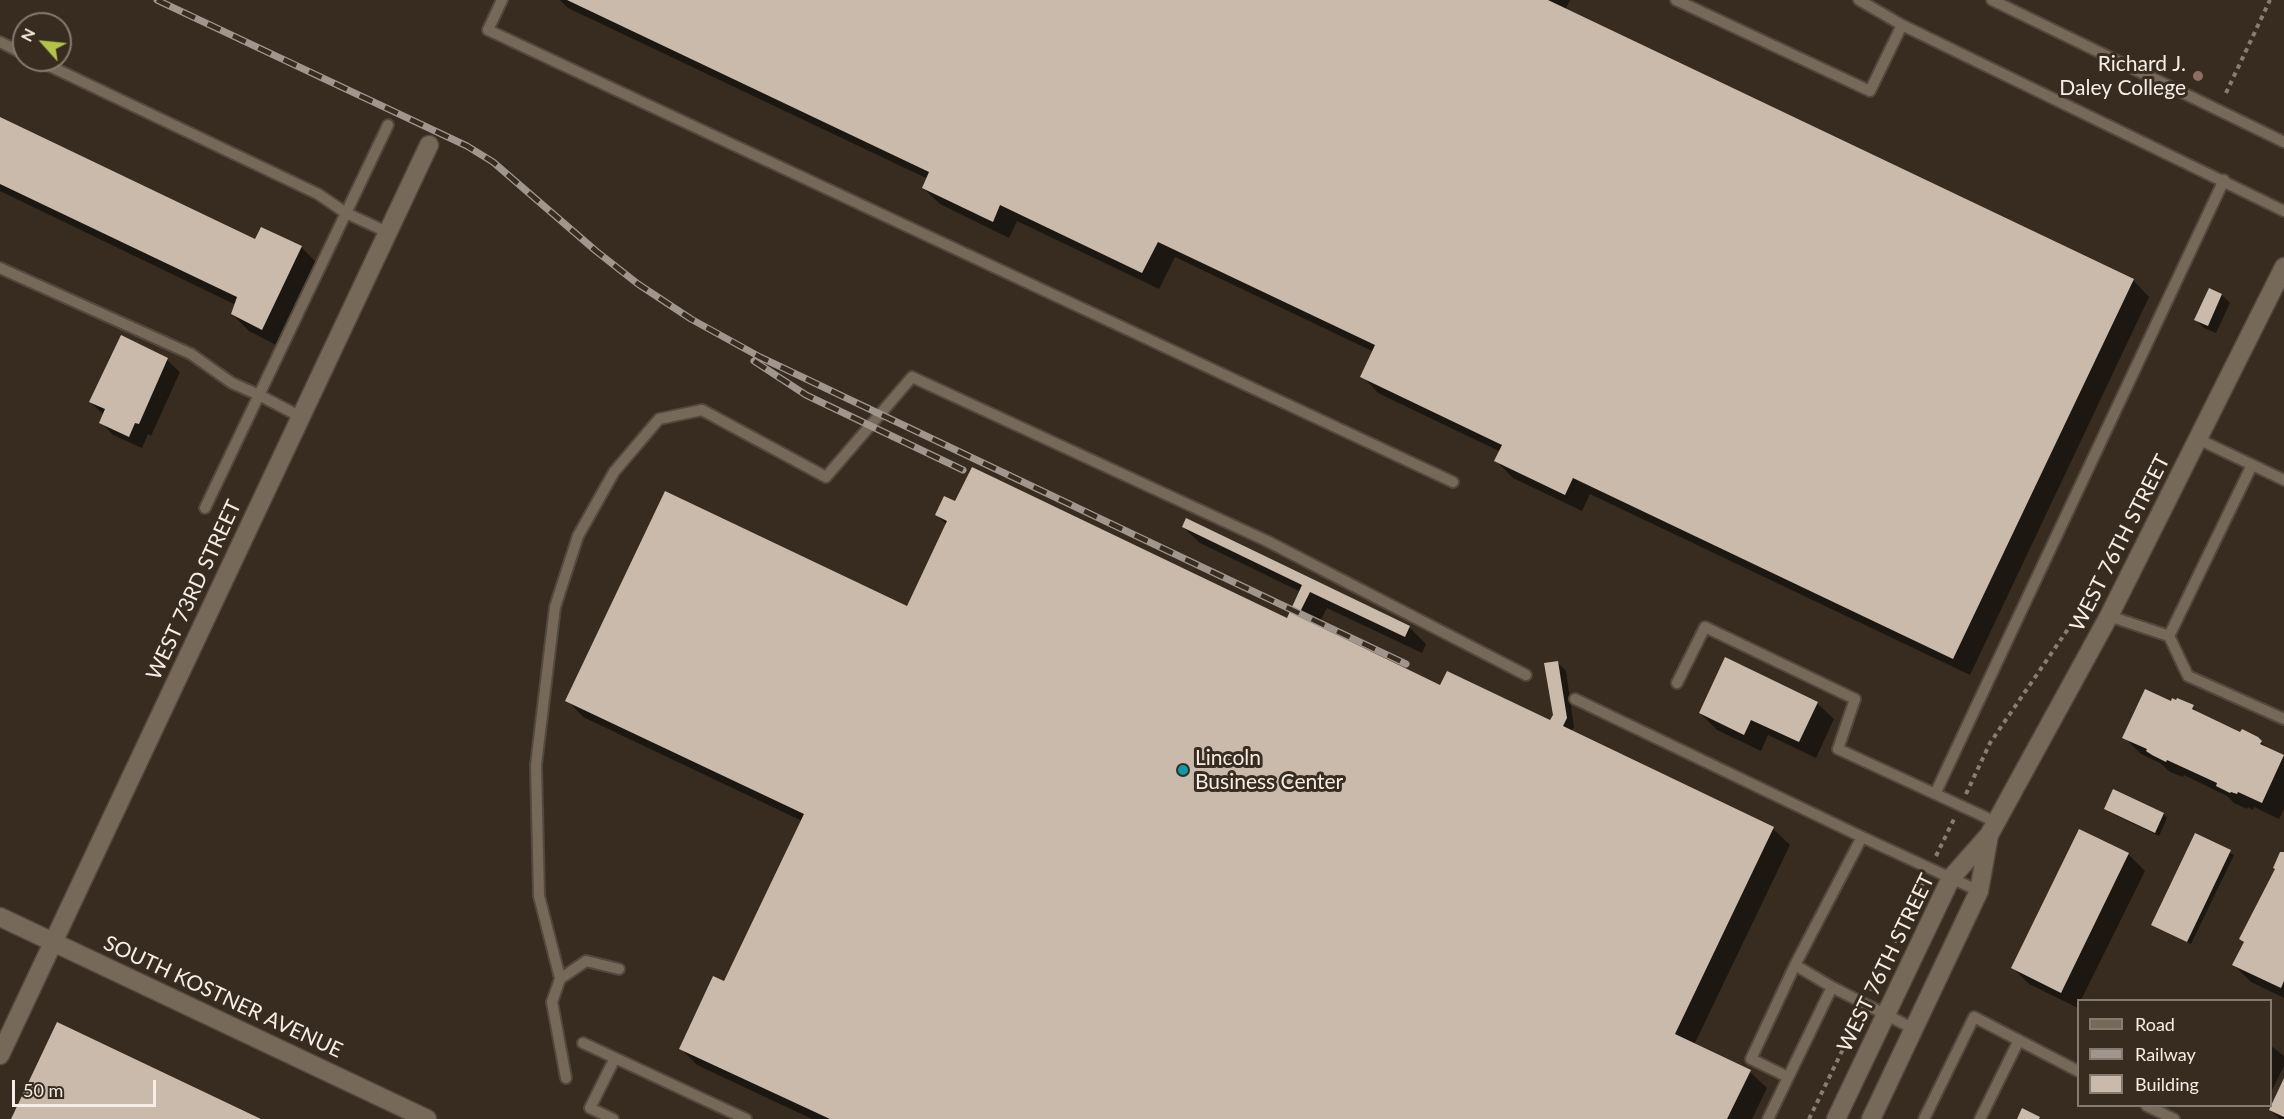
<!DOCTYPE html>
<style>
body{margin:0}
#map{position:relative;width:2284px;height:1119px;overflow:hidden;background:#382c20;font-family:Lato,sans-serif}
canvas{display:block}
.legend{position:absolute;left:2077px;top:999px;width:195px;height:108px;box-sizing:border-box;background:#382c20;border:2px solid #847a6f;margin:0;padding:8px 10px;list-style:none;font-size:18px;color:#f6eee6}
.legend li{display:flex;align-items:center;gap:12px;height:30px}
.legend b{width:30px;border:2px solid #847a6f}
.north{position:absolute;left:12px;top:12px;width:60px;height:60px;box-sizing:border-box;background:#382c20;border:2px solid #847a6f;border-radius:50%;rotate:297deg;font-size:16px;font-weight:700;line-height:24px;text-align:center;color:#f6eee6}
.north::after{content:'';display:block;margin:auto;width:21px;height:27px;background:#b5c249;clip-path:polygon(50% 0,100% 100%,50% 72%,0 100%)}
.scale{position:absolute;left:12px;top:1080px;width:144px;height:27px;box-sizing:border-box;border:3px solid #f6eee6;border-top:0;padding-left:8px;font-size:18px;line-height:21px;white-space:nowrap;color:#f6eee6;-webkit-text-stroke:4px #382c20;paint-order:stroke}
</style>
<div id="map">
<canvas width="2284" height="1119"></canvas>
<ul class="legend">
<li><b style="height:8px;background:#76695a"></b>Road</li>
<li><b style="height:8px;background:#a0968d"></b>Railway</li>
<li><b style="height:16px;background:#c9baab"></b>Building</li>
</ul>
<div class="north">N</div>
<div class="scale">50 m</div>
</div>
<script>
const ctx = document.querySelector('canvas').getContext('2d');
ctx.lineJoin = 'round';
function paint(path, color) { ctx.fillStyle = color; ctx.fill(path, 'evenodd'); }
const poly = rows => new Path2D(rows.map(r => 'M' + r).join(''));
function strokePath(path, color, width, dash) { ctx.strokeStyle = color; ctx.lineWidth = width; ctx.lineCap = dash ? 'butt' : 'round'; ctx.setLineDash(dash || []); ctx.stroke(path); }
function write(font, color, halo, rows, align = 'center') {
  ctx.font = font + ' Lato,sans-serif'; ctx.lineWidth = 6; ctx.setLineDash([]); ctx.textBaseline = 'middle'; ctx.strokeStyle = halo; ctx.fillStyle = color; for (const [text, x, y, turn = 0] of rows) {
    ctx.save(); ctx.translate(x, y); ctx.rotate((+turn || 0) * Math.PI / 180); ctx.textAlign = isNaN(turn) ? turn : align; if (halo) ctx.strokeText(text, 0, 0); ctx.fillText(text, 0, 0); ctx.restore();
  }
}
const shadow = poly([
 [560,0,1570,0,1565,10,2133,280,2149,297,1970,675,1590,494,1582,511,1513,478,1496,461,1501,452,1378,393,1362,376,1374,352,1175,257,1159,289,1017,221,1009,238,940,204,923,188,928,179,568,8],
 [0,118,256,241,301,247,318,264,278,346,249,331,232,314,236,305,0,191],
 [2210,290,2222,295,2230,303,2216,333,2204,328,2196,320],
 [167,360,180,372,151,436,148,434,142,448,113,435,101,422,104,415,90,402],
 [937,515,1287,620,1301,592,1200,543,1183,527,1409,627,1426,644,1422,653,1327,608,1317,627,1441,687,1551,722,1554,715,1558,663,1566,671,1574,727,1571,732,1773,829,1790,845,1694,1045,1750,1072,1767,1088,1752,1119,812,1119,697,1065,680,1048,725,983,802,821,583,717,567,700,908,608,947,525],
 [1817,703,1834,719,1816,758,1768,735,1761,751,1717,730,1700,713],
 [2171,703,2193,707,2201,716,2241,734,2257,738,2269,750,2284,757,2284,809,2279,819,2254,807,2253,810,2248,807,2247,809,2234,803,2227,796,2184,775,2183,777,2170,772,2160,763,2141,754,2124,737],
 [2114,791,2164,814,2167,818,2159,836,2109,812,2105,809],
 [2080,831,2128,854,2145,871,2081,1000,2078,1000,2078,1008,2029,984,2013,968],
 [2195,835,2234,855,2191,944,2153,924],
 [2284,854,2284,998,2251,982,2234,965,2245,943,2241,939],
 [2270,1045,2284,1056,2284,1066,2270,1094],
 [2284,1081,2284,1119,2280,1119,2270,1110]
]);
const building = poly([
 [567,0,1548,0,2134,279,1953,659,1573,478,1565,495,1494,461,1502,445,1360,377,1375,345,1158,242,1142,273,1000,205,993,222,922,188,929,172],
 [0,117,255,239,261,227,302,246,262,330,231,314,237,297,0,184],
 [2209,288,2222,294,2208,326,2194,320],
 [121,335,168,358,139,424,135,423,129,437,99,423,105,409,89,402],
 [972,467,1287,618,1302,585,1182,527,1186,518,1410,626,1405,637,1310,592,1298,616,1440,685,1447,671,1550,720,1553,715,1544,663,1558,661,1567,718,1563,726,1774,827,1675,1034,1751,1070,1727,1119,830,1119,679,1049,713,976,724,981,804,814,565,701,665,491,907,606,947,521,935,515,944,496,955,501],
 [1725,657,1818,702,1799,742,1751,720,1744,735,1699,713],
 [2145,689,2171,701,2172,698,2176,700,2177,698,2194,705,2192,709,2240,732,2242,729,2258,737,2262,741,2260,744,2284,755,2262,803,2238,792,2237,794,2231,792,2230,793,2216,786,2217,783,2167,760,2166,762,2152,755,2146,751,2147,749,2122,738],
 [2113,789,2164,813,2155,833,2104,809],
 [2079,829,2129,853,2061,993,2011,968],
 [2195,833,2231,850,2187,942,2151,925],
 [2280,852,2284,852,2284,981,2281,988,2232,965,2244,942,2239,939,2275,869,2273,868],
 [57,1022,261,1119,11,1119],
 [2284,1078,2284,1117,2269,1110],
 [2022,1108,2040,1117,2039,1119,2017,1119]
]);
const path = poly([
 [2226,93,2270,0],
 [1966,794,1990,743,2079,613],
 [1936,856,1955,817],
 [1871,991,1925,879],
 [1809,1119,1860,1014]
]);
const lane = poly([
 [502,0,488,30,1453,482],
 [1676,0,1870,91,1902,25,2284,211],
 [1859,0,1902,25],
 [1992,0,2284,142],
 [0,42,24,54],
 [37,60,318,194,346,213,387,232],
 [0,268,191,354,232,383,259,395,388,125],
 [2198,439,2284,480],
 [205,508,259,395,301,417],
 [2109,616,2169,636,2252,465],
 [2169,636,2188,676,2284,719],
 [1677,683,1705,627,1855,699,1838,749,1996,822],
 [1575,699,1862,837,1979,891],
 [1935,794,2224,180],
 [560,978,539,896,536,765,555,607,578,536,614,472,659,419,702,410,826,477,912,377,1267,541,1526,675],
 [1832,987,1795,965,1862,837],
 [583,1043,746,1119],
 [1788,1077,1751,1059,1795,965],
 [566,1078,552,1002,560,979,586,961,619,969],
 [2147,1106,2174,1119],
 [613,1119,590,1108,615,1058],
 [1768,1119,1832,987,1914,1029],
 [1924,1119,1974,1017,2078,1071],
 [1980,1119,2019,1040]
]);
const street = poly([
 [0,917,427,1119],
 [0,1055,429,145],
 [1836,1119,1951,878,1989,835,2109,616,2284,267],
 [1871,1119,1979,891,1989,835]
]);
const rail = poly([
 [157,0,467,146,493,162,596,251,638,284,691,319,760,357,1406,664],
 [754,361,806,395,963,470]
]);
const markers = [
 [2198,76,6,"#8d6e63"],
 [1183,770,6,"#0f9aa8"]
];
const poiNames = [
 ["Richard J.",2186,64],
 ["Daley College",2186,88],
 ["Lincoln",1195,758,"left"],
 ["Business Center",1195,782,"left"]
];
const streetNames = [
 ["WEST 76TH STREET",2120,543,-63],
 ["WEST 73RD STREET",194,590,-65],
 ["WEST 76TH STREET",1886,963,-64],
 ["SOUTH KOSTNER AVENUE",223,997,25]
];
paint(shadow, '#0007');
paint(building, '#c9baab');
strokePath(lane, '#53483e', 14);
strokePath(street, '#53483e', 21);
strokePath(path, '#877d72', 4, [4.5, 4.5]);
strokePath(lane, '#76695a', 10);
strokePath(street, '#76695a', 18);
strokePath(rail, '#a0968d', 7);
strokePath(rail, '#382c20', 4.5, [14]);
for (const [x, y, r, color] of markers) { const dot = new Path2D(); dot.arc(x, y, r, 0, 2 * Math.PI); ctx.fillStyle = color; ctx.fill(dot); strokePath(dot, '#382c20', 2); }
write('21px', '#f6eee6', '#382c20', poiNames, 'right');
write('21px', '#f6eee6', '#382c20', streetNames);
</script>
